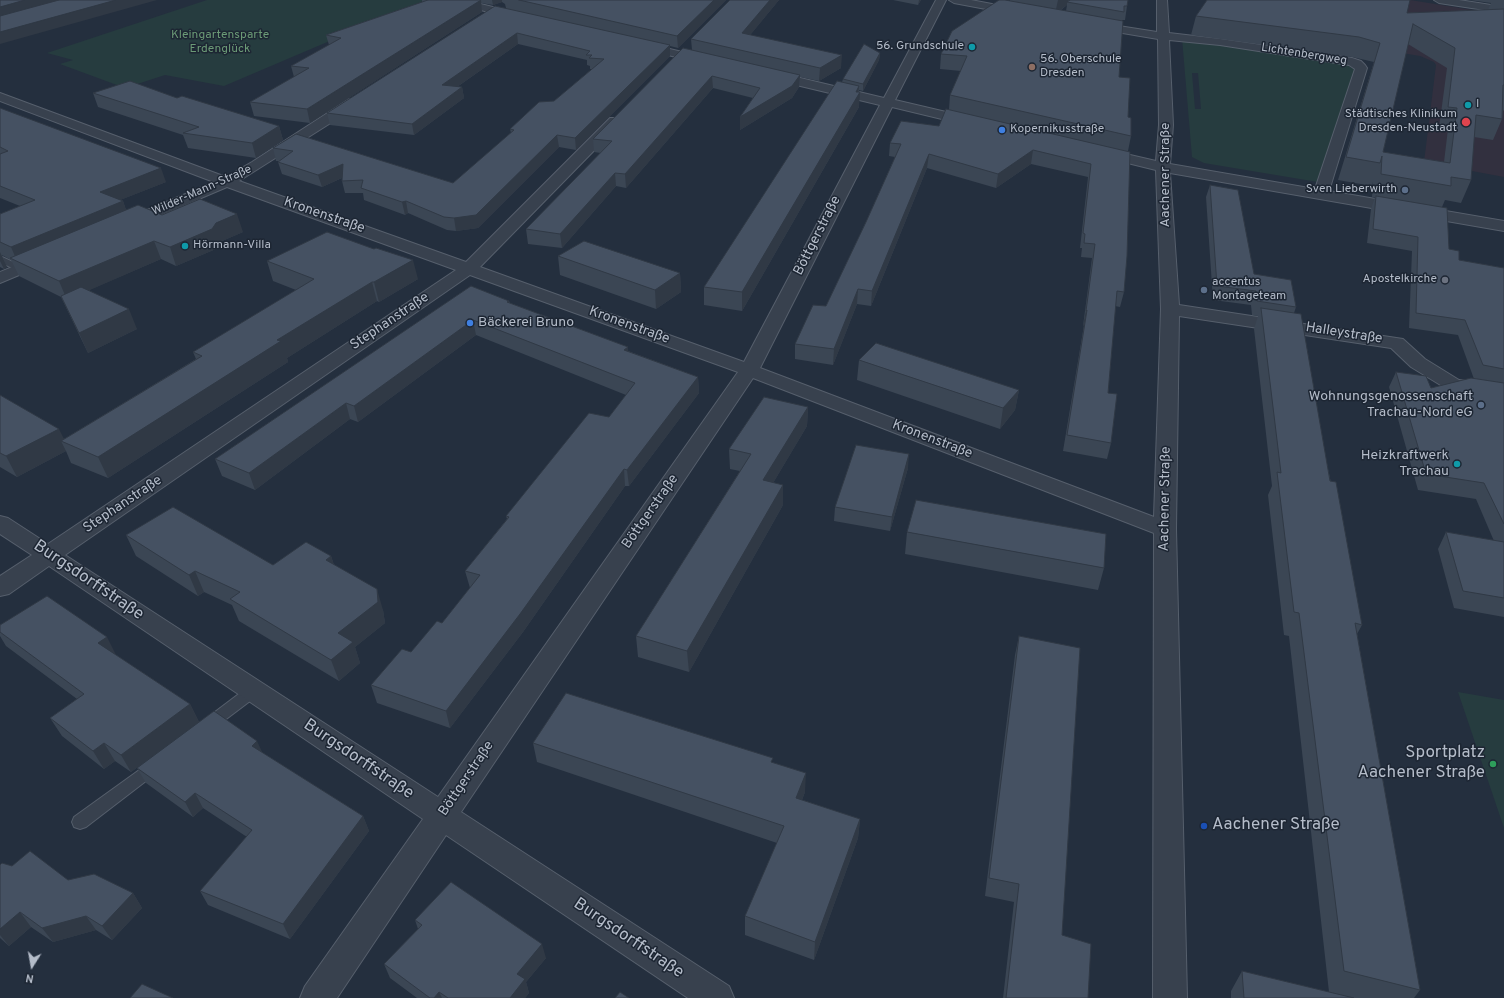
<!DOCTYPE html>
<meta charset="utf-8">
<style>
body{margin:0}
#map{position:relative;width:1504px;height:998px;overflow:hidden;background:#242f3e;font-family:Overpass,sans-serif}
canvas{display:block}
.north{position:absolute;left:12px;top:946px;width:40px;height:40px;-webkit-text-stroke:3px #1d2633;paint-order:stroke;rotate:191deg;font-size:11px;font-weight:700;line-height:16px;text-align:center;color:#b4bcc9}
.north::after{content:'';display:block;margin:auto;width:14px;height:18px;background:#b4bcc9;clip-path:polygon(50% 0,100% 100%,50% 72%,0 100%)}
</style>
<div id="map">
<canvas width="1504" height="998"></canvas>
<div class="north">N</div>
</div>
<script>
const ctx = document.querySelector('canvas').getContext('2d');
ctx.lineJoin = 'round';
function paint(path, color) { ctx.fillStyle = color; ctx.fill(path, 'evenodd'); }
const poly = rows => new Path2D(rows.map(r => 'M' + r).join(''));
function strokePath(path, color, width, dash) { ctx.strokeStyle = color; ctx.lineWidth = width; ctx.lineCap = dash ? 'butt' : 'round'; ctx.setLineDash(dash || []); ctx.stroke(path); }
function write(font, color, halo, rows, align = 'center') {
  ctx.font = font + ' Overpass,sans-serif'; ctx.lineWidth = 3; ctx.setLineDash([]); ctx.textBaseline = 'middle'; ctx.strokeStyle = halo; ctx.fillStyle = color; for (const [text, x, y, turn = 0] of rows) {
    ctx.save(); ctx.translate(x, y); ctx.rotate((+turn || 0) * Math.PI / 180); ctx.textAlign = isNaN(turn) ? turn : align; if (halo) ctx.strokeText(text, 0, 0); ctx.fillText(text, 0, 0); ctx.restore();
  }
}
const medical = poly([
 [1410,0,1504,15,1504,177,1424,162,1436,65,1434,62,1420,56,1348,44]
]);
const green = poly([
 [207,0,426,0,224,86,165,75,125,88,60,64,73,60,47,53],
 [1182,38,1340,61,1355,70,1318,182,1204,163,1192,157],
 [1192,73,1198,73,1201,109,1195,109],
 [1458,692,1504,700,1504,828]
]);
const service = poly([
 [0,256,24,267,26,269,24,271,18,271,0,262,0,256],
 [253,685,258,687,260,691,258,695,213,729,208,731,203,729,201,725,203,721,248,687,253,685],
 [154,761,159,763,162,767,159,771,86,827,80,829,74,827,72,822,74,817,149,763,154,761]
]);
const minor = poly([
 [446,0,464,0,522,14,523,16,518,19,447,2,446,0],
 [936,0,946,0,895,100,976,119,978,122,976,125,971,126,892,107,760,368,1154,517,1161,309,1156,170,1095,155,1093,152,1095,149,1100,148,1156,161,1159,125,1158,39,1093,28,1088,25,1093,22,1157,32,1157,0,1167,0,1169,33,1220,39,1352,58,1361,61,1365,65,1367,68,1329,191,1504,221,1504,231,1170,173,1179,305,1403,339,1425,359,1459,380,1504,386,1504,398,1454,391,1447,389,1411,367,1391,348,1179,316,1176,529,1187,998,1153,998,1154,533,753,378,461,812,729,986,734,998,688,998,446,835,337,998,300,998,305,986,423,819,49,566,9,594,0,596,0,576,32,555,0,534,0,516,8,518,48,544,456,270,227,187,133,227,121,227,119,224,121,221,214,182,0,101,0,93,226,177,252,162,349,99,359,99,360,102,359,105,239,181,466,262,610,118,620,118,622,121,620,124,480,267,744,362,880,105,767,78,765,75,771,71,884,98,936,0],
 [1169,40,1220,45,1349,65,1355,69,1315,189,1170,164,1173,125,1169,40],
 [470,275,738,372,438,797,65,555,470,275],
 [949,0,971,0,1018,9,1023,12,1018,15,954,3,949,0],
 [641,42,711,59,713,61,707,65,637,47,635,45,641,42],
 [44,254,50,256,52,259,50,262,0,283,0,272,44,254]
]);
const tertiary = poly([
 [1434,0,1459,0,1504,7,1504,13,1439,3,1434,0]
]);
const wall = poly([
 [422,0,726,0,678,48,670,46,670,56,576,150,559,147,478,228,456,231,447,230,408,213,405,215,364,200,363,193,345,193,342,181,342,178,322,187,282,174,278,162,279,161,276,161,273,148,296,134,453,183,511,133,510,129,554,101,592,69,590,69,590,66,587,65,587,60,518,44,457,87,462,87,464,98,414,135,330,125,327,113,506,8,505,4,502,2,493,5,481,3,482,12,310,123,254,116,250,102,294,77,291,66,329,45,326,35,422,2],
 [730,0,779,0,750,35,841,68,819,81,800,77,799,87,792,98,740,130,740,117,753,98,713,88,626,188,616,186,562,248,528,244,526,229,601,153,594,152,593,139,692,50,691,39],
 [893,0,921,0,918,5],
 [1010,0,1069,0,1127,6,1125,20,1122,20,1122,21,1119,77,1128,117,1131,136,1128,151,1124,292,1120,307,1115,306,1108,393,1111,443,1107,459,1063,451,1084,325,1083,326,1092,258,1081,257,1082,248,1080,248,1088,177,1031,164,996,188,927,168,871,306,857,304,833,365,795,359,795,344,826,306,866,222,895,157,889,156,890,143,939,126,949,109,950,95,961,71,940,69,941,54,1010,1],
 [1067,5,1066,11,1061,10],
 [1469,0,1504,0,1504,111,1503,110,1502,119,1493,140,1474,137,1471,180,1461,203,1445,200,1442,207,1449,249,1459,260,1504,268,1504,617,1454,608,1438,549,1446,532,1494,541,1476,499,1418,490,1389,387,1396,372,1431,388,1474,379,1458,335,1409,328,1412,251,1367,243,1371,209,1375,197,1372,197,1373,182,1372,186,1338,180,1374,62,1352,57,1191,35,1196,16,1407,13,1488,10,1491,3],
 [1408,44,1447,68,1439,128,1448,129,1444,162,1383,152],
 [880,53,879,60,863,91,859,90,859,107,742,311,704,305,704,287,842,82,843,79],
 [93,93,177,98,279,126,283,140,256,158,188,148,183,135,98,107],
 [0,108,166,182,120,200,123,201,126,210,162,215,243,232,222,241,218,248,176,266,161,259,89,290,137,329,88,353,61,297,19,276,11,260,2,255,7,267,4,269,0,267,0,214,20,206,0,198],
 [1210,185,1254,274,1296,307,1294,313,1362,625,1357,634,1420,990,1414,998,1231,998,1231,991,1242,971,1329,992,1289,636,1284,635,1268,495,1272,486,1254,329,1258,316,1252,315,1251,305,1213,300,1206,197],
 [558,256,680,273,681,292,656,309,560,275],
 [267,261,418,279,379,302,377,301,287,358,288,362,108,478,71,463,66,451,17,477,0,467,0,395,64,439,196,359,193,352,296,290,273,281],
 [471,286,509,301,510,303,628,347,628,351,698,377,699,393,629,486,625,486,523,632,450,728,377,703,371,685,411,652,442,623,470,588,465,571,507,519,506,516,609,417,626,395,476,335,358,422,350,419,255,490,222,476,215,459],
 [859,360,1019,390,1015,410,1000,429,857,380],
 [808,407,807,426,773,483,783,485,783,505,689,672,638,657,636,636,740,471,730,469,729,449],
 [908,468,890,531,834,521,835,507],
 [907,532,1104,568,1098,590,905,554],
 [126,535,273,565,331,556,334,565,383,610,385,623,355,647,360,663,339,681,239,621,232,605,204,592,198,596,136,556],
 [0,625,116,655,190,704,199,722,131,772,115,761,104,769,62,736,50,718,77,699,6,646,0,636],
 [1019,636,1062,935,1088,998,1003,998,1014,902,985,896,1015,655],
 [533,743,773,763,805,792,802,800,860,819,858,838,814,960,745,935,745,916,777,843,537,762],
 [263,753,363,816,369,831,290,939,208,905,200,891,247,837,203,808,193,817,146,783,137,768],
 [0,865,68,880,133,893,142,908,112,940,96,930,53,942,31,927,9,946,0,938],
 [415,920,546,958,526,982,529,993,525,998,417,998,390,978,384,964,418,929]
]);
const shadedWall = poly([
 [25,0,67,0,0,19,0,7],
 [116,0,157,0,0,44,0,32],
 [481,0,482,12,310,123,307,109],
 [492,0,502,0,502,2,493,5],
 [714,0,726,0,678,48,677,36],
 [770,0,779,0,742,45,742,33],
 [919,0,921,0,918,5],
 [1058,0,1069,0,1067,2,1067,5,1055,14],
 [517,33,518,44,444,96,442,85],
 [670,45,670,56,576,150,575,138],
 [880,53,879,60,863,91,863,84],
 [842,55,841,68,819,81,820,68],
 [800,75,799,87,792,98,740,130,740,117],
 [712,76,713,88,626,188,625,174],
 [859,86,858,95,860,92,859,107,742,311,742,292],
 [462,87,464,98,414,135,412,124],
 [279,126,283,140,256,158,252,143],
 [557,135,559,147,478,228,456,231,454,218],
 [1033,150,1031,164,996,188,998,174],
 [929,154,927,168,871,306,872,291],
 [343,164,346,176,322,187,318,175],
 [161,168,166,182,105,206,100,192],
 [615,173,616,186,562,248,560,234],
 [123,201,128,216,17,261,11,247],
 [406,201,408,213,405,215,402,202],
 [237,214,243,232,222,241,218,248,176,266,170,247,216,223],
 [154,241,161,259,67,300,59,281],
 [0,252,7,267,4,269,0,261],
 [413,260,418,279,379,302,374,282],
 [680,273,681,292,656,309,655,290],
 [372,282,377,301,287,358,288,362,108,478,98,457,277,340],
 [858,289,857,304,833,365,834,349],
 [129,309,137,329,88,353,79,333],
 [1087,310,1084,325,1083,326,1086,311],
 [473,320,476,335,358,422,354,406],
 [628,347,629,363,624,350],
 [698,377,699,393,629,486,627,470],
 [1019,390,1015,410,1000,429,1003,408],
 [346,403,350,419,255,490,249,473],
 [808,407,807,426,763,500,763,480],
 [59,429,66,443,61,441,66,451,17,477,6,456],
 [909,454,908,468,890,531,892,517],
 [624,469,625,486,523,632,450,728,446,711],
 [783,485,783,505,689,672,687,651],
 [331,556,338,577,326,560],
 [195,571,204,592,198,596,189,575],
 [377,589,383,610,385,623,355,647,360,663,339,681,331,660,338,633],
 [107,637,116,655,98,643],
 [190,704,199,722,131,772,121,755],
 [257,741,264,756,252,746],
 [104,743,115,761,104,769,93,751],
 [806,773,805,792,795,817,796,798],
 [195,793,203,808,193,817,185,802],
 [363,816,369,831,290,939,283,924],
 [860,819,858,838,814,960,815,942],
 [133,893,142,908,112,940,102,926],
 [20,912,31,927,9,946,0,935,0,929],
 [86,916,96,930,53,942,42,928],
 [542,944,546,958,526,982,529,993,525,998,510,998,517,974],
 [439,992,442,998,434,998]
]);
const building = poly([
 [0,0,25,0,0,7,0,0],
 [59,0,116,0,0,32,0,16,59,0],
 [428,0,481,0,307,109,250,102,309,68,291,66,341,38,326,35,428,0],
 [519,0,714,0,677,36,519,0],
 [730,0,770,0,742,33,842,55,820,68,691,39,730,0],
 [999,0,1005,0,1123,21,1119,77,1130,78,1128,117,1131,118,1131,136,950,95,967,56,941,54,952,31,999,0],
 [1070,0,1128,0,1127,6,1124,6,1124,12,1067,2,1070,0],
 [1207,0,1410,0,1407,13,1504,9,1504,85,1503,85,1502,119,1476,115,1471,180,1451,177,1451,186,1381,174,1382,156,1380,163,1346,157,1380,43,1359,37,1196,16,1207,0],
 [1413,24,1455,48,1448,107,1457,108,1450,163,1383,152,1413,24],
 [495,6,670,45,575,138,557,135,476,215,454,218,444,217,406,201,402,202,361,188,363,180,342,181,343,164,318,175,278,162,293,151,273,148,296,134,453,183,514,130,510,129,539,102,554,101,604,59,589,58,592,55,586,55,590,51,517,33,442,85,462,87,412,124,327,113,495,6],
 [864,44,880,53,863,84,843,79,864,44],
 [683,48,800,75,792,86,740,117,760,88,712,76,625,174,615,173,560,234,526,229,612,141,593,139,683,48],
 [130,81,177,98,182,96,279,126,252,143,183,133,199,127,93,93,130,81],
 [837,81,859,86,856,92,860,92,742,292,704,287,837,81],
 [0,108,161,168,100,192,123,201,11,247,0,242,0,214,35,200,0,186,0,154,8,151,0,147,0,108],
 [946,109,1130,152,1127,256,1124,292,1117,291,1108,393,1117,394,1111,443,1067,435,1087,310,1086,311,1095,244,1084,243,1085,234,1083,233,1091,164,1033,150,998,174,929,154,872,291,858,289,834,349,795,344,813,305,826,306,866,222,901,144,890,143,901,121,939,126,946,109],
 [1210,185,1238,190,1254,274,1291,280,1296,307,1257,301,1256,291,1217,286,1210,185],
 [1376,196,1447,208,1449,249,1459,251,1459,260,1504,268,1504,369,1483,365,1465,320,1416,313,1418,237,1373,229,1376,196],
 [200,199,237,214,216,223,212,229,170,247,154,241,59,281,10,258,138,205,162,215,200,199],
 [327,232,374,249,376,248,413,260,374,282,372,282,277,340,281,341,98,457,61,441,202,356,193,352,314,279,267,261,327,232],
 [584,241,680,273,655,290,558,256,584,241],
 [471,286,509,301,507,302,628,347,624,350,698,377,627,470,624,469,520,614,446,711,371,685,402,649,411,652,437,621,442,623,480,575,465,571,509,517,506,516,589,413,609,417,635,383,473,320,354,406,346,403,249,473,215,459,471,286],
 [81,287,129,309,79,333,61,296,81,287],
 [1261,308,1301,314,1330,481,1336,482,1362,625,1355,623,1420,990,1344,971,1299,613,1294,612,1277,472,1281,473,1261,308],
 [876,343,1019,390,1003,408,859,360,876,343],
 [1396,372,1426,376,1431,388,1471,378,1504,383,1504,524,1484,483,1426,474,1396,372],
 [0,395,59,429,6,456,0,453,0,395],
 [764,397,808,407,763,480,783,485,687,651,636,636,751,454,729,449,764,397],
 [856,445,909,454,892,517,835,507,856,445],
 [916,500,1106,534,1104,568,907,532,916,500],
 [173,507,273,565,306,542,331,556,326,560,377,589,378,602,338,633,353,642,331,660,230,599,240,592,195,571,189,575,126,535,173,507],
 [1446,532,1504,542,1504,598,1463,591,1446,532],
 [47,596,107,637,98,643,190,704,121,755,104,743,93,751,50,718,84,694,0,632,0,625,47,596],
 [1019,636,1080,648,1062,935,1091,944,1088,998,1006,998,1019,884,989,878,1019,636],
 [566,693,773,758,771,762,806,773,796,798,860,819,815,942,745,916,784,826,533,743,566,693],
 [214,711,257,741,252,746,363,816,283,924,200,891,252,830,195,793,185,802,137,768,214,711],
 [30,851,68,880,94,874,133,893,102,926,86,916,42,928,20,912,0,929,0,865,2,863,12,866,30,851],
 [451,882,542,944,517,974,525,979,510,998,448,998,439,992,434,998,430,998,384,964,422,925,415,920,451,882],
 [1242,971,1354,998,1244,998,1242,971],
 [142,984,173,998,130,998,142,984],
 [620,992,629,998,615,998,620,992]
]);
const markers = [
 [972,47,4,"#0f9aa8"],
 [1032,67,4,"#8d6e63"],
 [1468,105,4,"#0f9aa8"],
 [1466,122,5,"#e0444e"],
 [1002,130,4,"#3f7fe0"],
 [1405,190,4,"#5c6f8a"],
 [185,246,4,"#0f9aa8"],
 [1445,280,4,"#6b7280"],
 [1204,290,4,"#5c6f8a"],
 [470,323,4,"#3f7fe0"],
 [1481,405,4,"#5c6f8a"],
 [1457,464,4,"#0f9aa8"],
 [1493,764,4,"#2e9e5b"],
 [1204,826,4,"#1a4fb4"]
];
const farParknames = [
 ["Kleingartensparte",220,36],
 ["Erdenglück",220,50]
];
const farPoinames = [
 ["56. Grundschule",964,47,"right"],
 ["56. Oberschule",1040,60],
 ["Dresden",1040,74],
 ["I",1476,105],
 ["Städtisches Klinikum",1457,115,"right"],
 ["Dresden-Neustadt",1457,129,"right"],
 ["Kopernikusstraße",1010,130],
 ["Sven Lieberwirth",1397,190,"right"],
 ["Hörmann-Villa",193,246],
 ["Apostelkirche",1437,280,"right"],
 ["accentus",1212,283],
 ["Montageteam",1212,297]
];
const farStreetnames = [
 ["Lichtenbergweg",1304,55,9],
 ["Wilder-Mann-Straße",202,191,-24]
];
const streetNames = [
 ["Aachener Straße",1166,175,-90],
 ["Kronenstraße",324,216,19],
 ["Böttgerstraße",818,236,-63],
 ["Stephanstraße",390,322,-34],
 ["Kronenstraße",629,326,20],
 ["Halleystraße",1344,334,9],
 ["Kronenstraße",932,440,21],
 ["Aachener Straße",1166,499,-89],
 ["Stephanstraße",123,505,-34],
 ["Böttgerstraße",651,512,-55],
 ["Böttgerstraße",467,779,-56]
];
const poiNames = [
 ["Bäckerei Bruno",478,323,"left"],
 ["Wohnungsgenossenschaft",1473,397],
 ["Trachau-Nord eG",1473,413],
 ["Heizkraftwerk",1449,456],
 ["Trachau",1449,472]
];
const nearStreetnames = [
 ["Burgsdorffstraße",88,581,34],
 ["Burgsdorffstraße",358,760,34],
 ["Burgsdorffstraße",628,939,34]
];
const nearPoinames = [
 ["Sportplatz",1485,754],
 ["Aachener Straße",1485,774],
 ["Aachener Straße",1212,826,"left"]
];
paint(medical, '#32303f');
paint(green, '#263c3f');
strokePath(service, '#565f6c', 2);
strokePath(minor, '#565f6c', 2);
strokePath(tertiary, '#565f6c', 2);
paint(service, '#38414e');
paint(minor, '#38414e');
paint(tertiary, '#38414e');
paint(wall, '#3b4654');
paint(shadedWall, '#303945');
paint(building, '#455162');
strokePath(building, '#303945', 1);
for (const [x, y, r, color] of markers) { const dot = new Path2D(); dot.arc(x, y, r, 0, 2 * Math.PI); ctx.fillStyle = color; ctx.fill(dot); strokePath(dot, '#1d2633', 1.5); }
write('12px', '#6b9a76', '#1d2633', farParknames);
write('12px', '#b4bcc9', '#1d2633', farPoinames, 'left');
write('12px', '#b4bcc9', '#1d2633', farStreetnames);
write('14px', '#b4bcc9', '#1d2633', streetNames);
write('14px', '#b4bcc9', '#1d2633', poiNames, 'right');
write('17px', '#b4bcc9', '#1d2633', nearStreetnames);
write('17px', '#b4bcc9', '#1d2633', nearPoinames, 'right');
</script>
